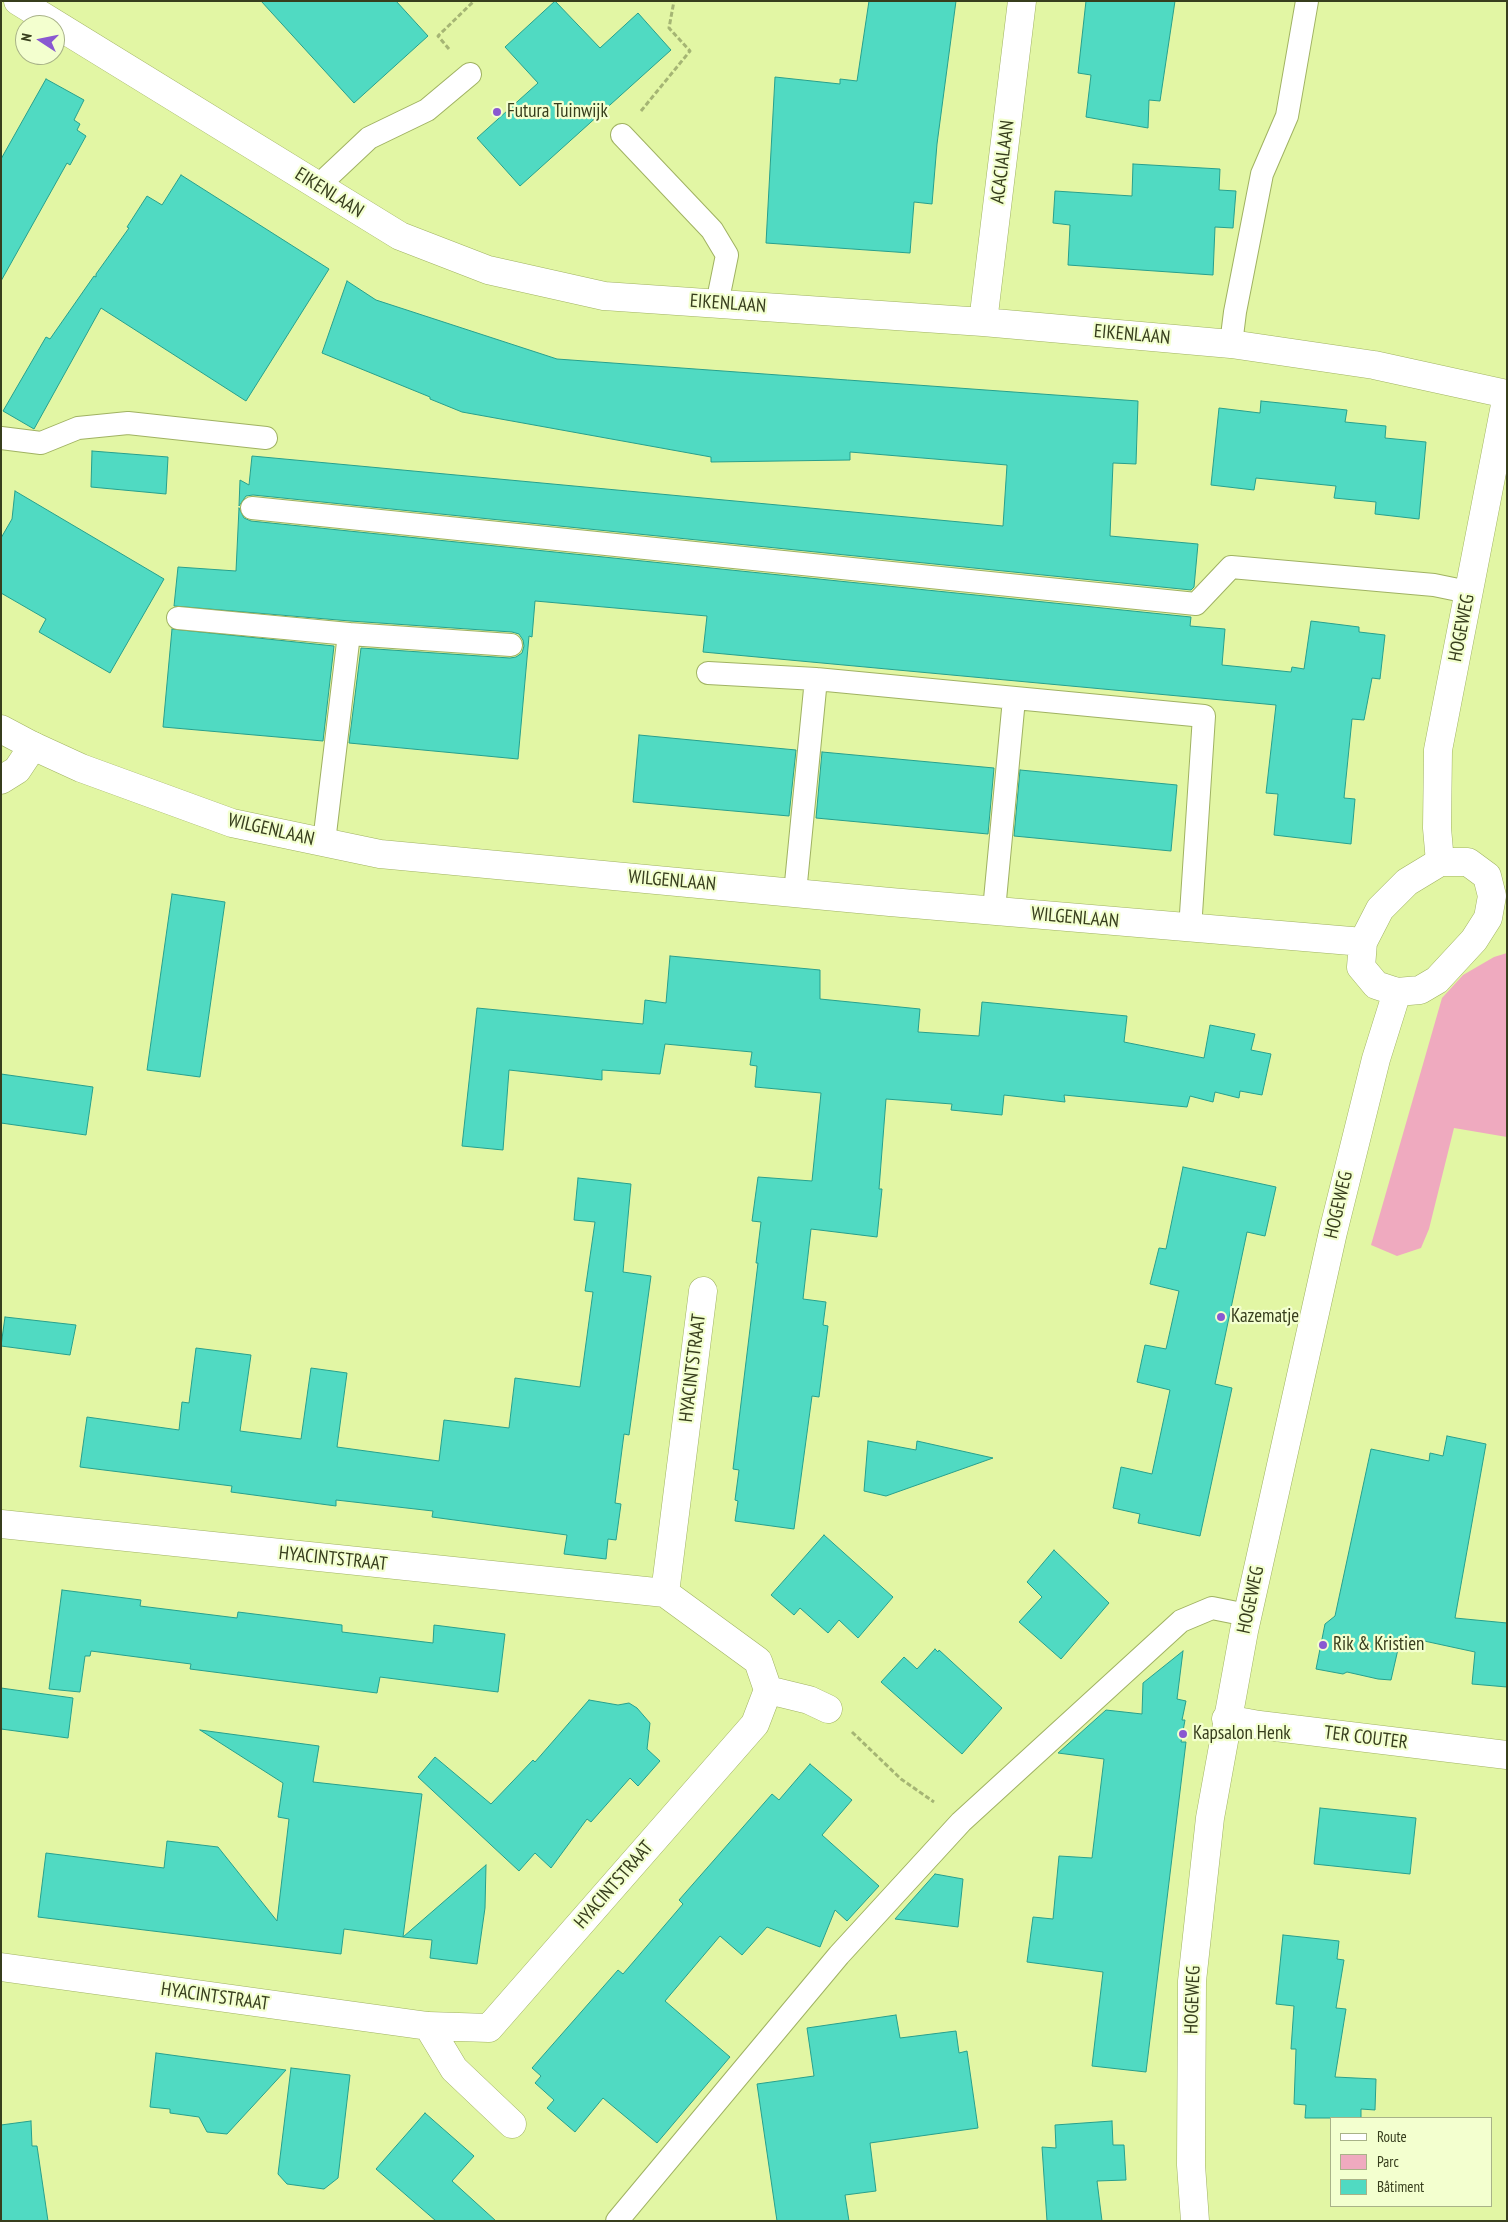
<!DOCTYPE html>
<meta charset="utf-8">
<style>
body{margin:0}
#map{position:relative;width:1508px;height:2222px;overflow:hidden;background:#e2f6a4;font-family:"PT Sans Narrow",sans-serif}
canvas{display:block}
.frame{position:absolute;inset:0;border:2px solid #373e1d;pointer-events:none}
.legend{position:absolute;left:1330px;top:2117px;width:162px;height:90px;box-sizing:border-box;background:#f3ffcf;border:1px solid #a8b288;margin:0;padding:6px 9px;list-style:none;font-size:15px;color:#373e1d}
.legend li{display:flex;align-items:center;gap:10px;height:25px}
.legend b{width:25px;border:1px solid #a8b288}
.north{position:absolute;left:15px;top:15px;width:50px;height:50px;box-sizing:border-box;background:#f3ffcf;border:1px solid #a8b288;border-radius:50%;rotate:281deg;font-size:14px;font-weight:700;line-height:20px;text-align:center;color:#373e1d}
.north::after{content:'';display:block;margin:auto;width:18px;height:22px;background:#8958d1;clip-path:polygon(50% 0,100% 100%,50% 72%,0 100%)}
</style>
<div id="map">
<canvas width="1508" height="2222"></canvas>
<div class="frame"></div>
<ul class="legend">
<li><b style="height:6px;background:#fff"></b>Route</li>
<li><b style="height:14px;background:#efaabf"></b>Parc</li>
<li><b style="height:14px;background:#50dac2"></b>Bâtiment</li>
</ul>
<div class="north">N</div>
</div>
<script>
const ctx = document.querySelector('canvas').getContext('2d');
ctx.lineJoin = 'round';
function paint(path, color) { ctx.fillStyle = color; ctx.fill(path, 'evenodd'); }
const poly = rows => new Path2D(rows.map(r => 'M' + r).join(''));
function strokePath(path, color, width, dash) { ctx.strokeStyle = color; ctx.lineWidth = width; ctx.lineCap = dash ? 'butt' : 'round'; ctx.setLineDash(dash || []); ctx.stroke(path); }
function write(font, color, halo, rows, align = 'center') {
  ctx.font = font + ' "PT Sans Narrow",sans-serif'; ctx.lineWidth = 4.5; ctx.setLineDash([]); ctx.textBaseline = 'middle'; ctx.strokeStyle = halo; ctx.fillStyle = color; for (const [text, x, y, turn = 0] of rows) {
    ctx.save(); ctx.translate(x, y); ctx.rotate((+turn || 0) * Math.PI / 180); ctx.textAlign = isNaN(turn) ? turn : align; if (halo) ctx.strokeText(text, 0, 0); ctx.fillText(text, 0, 0); ctx.restore();
  }
}
const green = poly([
 [1507,953,1507,1137,1454,1128,1429,1229,1421,1248,1397,1256,1371,1245,1442,998,1463,975,1494,957]
]);
const building = poly([
 [261,1,396,1,428,36,354,103,261,1],
 [555,1,600,48,638,13,671,50,520,186,477,138,538,83,505,47,555,1],
 [869,1,956,1,937,144,932,204,914,202,910,253,766,243,775,77,840,84,840,79,857,81,869,1],
 [1086,1,1175,1,1160,101,1149,100,1148,128,1086,117,1091,75,1078,73,1086,1],
 [46,79,84,100,74,120,80,124,77,130,86,136,70,165,67,163,1,281,1,159,46,79],
 [1133,164,1220,169,1219,190,1236,191,1233,228,1215,227,1213,275,1068,265,1070,225,1053,223,1055,191,1132,196,1133,164],
 [181,175,329,269,246,401,101,308,34,429,3,411,46,337,50,339,94,276,96,277,96,274,129,228,127,227,147,196,162,205,181,175],
 [347,281,376,300,557,359,1138,401,1136,464,1113,463,1110,536,1198,544,1194,587,1191,590,253,495,246,496,239,506,240,480,249,485,252,456,1003,526,1007,465,850,452,850,460,711,462,711,457,462,412,430,399,430,397,322,353,347,281],
 [1261,401,1347,410,1345,422,1386,426,1385,438,1426,442,1419,519,1375,514,1376,502,1334,498,1336,486,1256,478,1254,490,1211,485,1219,408,1260,413,1261,401],
 [92,451,168,457,166,494,91,487,92,451],
 [15,491,164,579,110,673,39,632,46,619,1,593,1,538,12,519,15,491],
 [239,508,244,518,251,521,1191,617,1190,626,1225,629,1222,665,1291,672,1292,667,1304,669,1311,621,1359,627,1359,632,1385,635,1380,679,1372,678,1364,720,1352,719,1344,798,1355,799,1351,844,1274,835,1278,794,1266,793,1276,705,703,652,707,616,535,601,532,637,529,636,518,759,349,743,361,648,510,658,516,657,522,653,524,646,523,640,519,634,512,632,350,621,174,606,178,567,236,571,239,508],
 [172,629,334,646,323,741,163,727,172,629],
 [639,735,796,750,789,816,633,802,639,735],
 [822,752,994,768,988,834,816,818,822,752],
 [1020,770,1177,785,1171,851,1014,836,1020,770],
 [172,894,225,902,200,1077,147,1070,172,894],
 [670,956,820,970,820,999,920,1009,918,1032,979,1036,982,1002,1127,1016,1124,1042,1204,1058,1210,1025,1255,1034,1251,1050,1271,1054,1262,1095,1240,1091,1239,1098,1215,1092,1213,1102,1190,1096,1187,1107,1064,1095,1065,1102,1004,1095,1002,1115,951,1110,952,1104,886,1099,879,1189,882,1189,877,1237,811,1229,803,1299,826,1302,823,1325,828,1326,819,1397,812,1396,794,1529,735,1521,738,1501,735,1500,739,1470,733,1469,758,1263,756,1263,761,1222,752,1221,758,1177,812,1181,821,1093,755,1087,757,1066,750,1065,752,1052,665,1044,660,1074,602,1070,602,1080,509,1070,503,1150,462,1146,477,1008,643,1024,645,1000,666,1003,670,956],
 [1,1074,93,1087,86,1135,1,1123,1,1074],
 [1183,1167,1276,1187,1265,1236,1247,1232,1215,1384,1232,1388,1200,1536,1138,1523,1140,1514,1113,1508,1121,1467,1152,1474,1170,1390,1137,1382,1145,1345,1166,1349,1179,1291,1150,1284,1159,1248,1166,1249,1183,1167],
 [578,1178,631,1184,623,1272,651,1276,629,1435,624,1434,615,1503,621,1504,616,1540,608,1539,606,1559,564,1554,567,1535,432,1517,433,1511,336,1500,336,1506,231,1492,232,1486,80,1467,87,1417,179,1430,182,1402,189,1403,196,1348,251,1355,240,1431,301,1439,311,1368,347,1373,337,1447,439,1461,444,1420,509,1428,515,1378,580,1387,593,1292,585,1291,595,1222,574,1220,578,1178],
 [5,1317,76,1325,70,1355,1,1346,5,1317],
 [1447,1436,1486,1444,1455,1618,1507,1623,1507,1687,1472,1684,1475,1652,1401,1636,1391,1680,1378,1679,1347,1672,1343,1674,1316,1669,1325,1624,1335,1616,1371,1449,1429,1461,1430,1453,1443,1456,1447,1436],
 [868,1441,916,1450,917,1441,993,1458,886,1496,864,1491,868,1441],
 [824,1535,893,1597,858,1638,839,1620,828,1633,800,1608,794,1615,771,1595,824,1535],
 [1054,1550,1109,1603,1061,1659,1019,1622,1042,1597,1027,1582,1054,1550],
 [62,1590,141,1600,140,1606,237,1618,238,1612,342,1625,342,1632,433,1643,434,1625,505,1634,498,1692,380,1677,377,1693,190,1669,191,1664,91,1651,90,1656,85,1656,80,1692,49,1689,62,1590],
 [935,1649,938,1652,939,1650,1002,1708,962,1754,881,1682,904,1657,917,1669,935,1649],
 [1183,1651,1177,1699,1186,1701,1182,1720,1185,1720,1181,1742,1186,1742,1146,2072,1092,2066,1103,1972,1027,1962,1033,1917,1053,1919,1059,1856,1092,1858,1104,1759,1058,1753,1106,1710,1142,1714,1143,1683,1183,1651],
 [1,1688,73,1698,68,1738,1,1729,1,1688],
 [589,1700,618,1705,629,1703,637,1708,650,1723,647,1749,660,1761,638,1786,630,1778,591,1822,587,1819,551,1868,535,1853,519,1871,418,1777,435,1757,491,1804,533,1760,535,1762,589,1700],
 [200,1730,319,1746,313,1782,422,1794,403,1937,344,1929,341,1954,38,1917,46,1853,164,1868,167,1841,218,1847,277,1921,289,1819,278,1817,283,1783,200,1730],
 [810,1764,852,1800,822,1835,879,1886,847,1921,835,1910,820,1947,767,1927,742,1955,720,1936,665,2001,730,2057,657,2143,603,2098,575,2132,547,2108,554,2100,535,2083,541,2076,532,2068,618,1970,623,1974,683,1904,679,1900,772,1794,779,1800,810,1764],
 [1320,1808,1416,1818,1410,1874,1314,1864,1320,1808],
 [486,1865,485,1908,477,1964,430,1958,432,1940,403,1937,486,1865],
 [935,1874,963,1879,958,1927,895,1919,935,1874],
 [1283,1935,1339,1941,1337,1959,1344,1960,1336,2008,1346,2009,1335,2077,1376,2079,1375,2110,1361,2109,1361,2118,1305,2118,1306,2105,1294,2104,1296,2049,1291,2049,1294,2006,1276,2004,1283,1935],
 [896,2015,900,2038,956,2031,959,2053,967,2051,978,2128,870,2143,876,2191,845,2195,849,2221,777,2221,757,2084,814,2076,807,2028,896,2015],
 [156,2053,200,2059,286,2070,227,2134,207,2132,199,2117,170,2113,170,2109,150,2107,156,2053],
 [291,2068,350,2075,338,2178,324,2189,287,2184,278,2174,291,2068],
 [425,2113,474,2156,452,2181,496,2221,436,2221,376,2169,425,2113],
 [31,2121,32,2146,37,2146,48,2221,1,2221,1,2125,31,2121],
 [1112,2121,1113,2145,1124,2145,1126,2180,1097,2181,1102,2221,1047,2221,1042,2147,1056,2148,1055,2125,1112,2121]
]);
const path = poly([
 [449,49,438,36,474,1],
 [641,111,690,51,669,28,674,1],
 [852,1732,901,1779,934,1802]
]);
const lane = poly([
 [622,135,712,230,727,255,717,304],
 [318,186,369,138,427,110,470,74],
 [1231,344,1235,312,1262,174,1287,116,1307,1],
 [1,438,41,443,78,428,128,423,266,438],
 [252,508,1196,604,1231,567,1434,585,1468,592],
 [178,618,349,634,511,645],
 [708,673,816,679,1204,716,1190,929],
 [324,842,349,634],
 [795,893,816,679],
 [994,910,1014,699],
 [617,2221,839,1955,961,1822,1181,1621,1212,1608,1247,1615]
]);
const street = poly([
 [18,1,400,236,488,270,604,296,983,322,1231,344,1374,365,1507,394],
 [983,322,1022,1],
 [1,780,17,770,33,746],
 [1440,862,1437,828,1438,750,1507,395],
 [1,1524,665,1593],
 [768,1690,809,1700,828,1709],
 [1226,1719,1259,1725,1507,1755],
 [1,1967,428,2026,489,2028,755,1724,768,1690,758,1661,665,1593,703,1291],
 [428,2026,454,2069,512,2124]
]);
const secondary = poly([
 [1,729,33,746,81,768,232,823,380,854,890,902,1363,942],
 [1440,862,1468,862,1487,876,1492,896,1488,918,1474,940,1437,980,1420,990,1397,992,1376,985,1361,967,1363,942,1380,909,1407,882,1440,862],
 [1195,2221,1191,2165,1192,1981,1210,1818,1244,1631,1333,1232,1376,1059,1397,992]
]);
const markers = [
 [497,112,5,"#8958d1"],
 [1221,1317,5,"#8958d1"],
 [1323,1645,5,"#8958d1"],
 [1183,1734,5,"#8958d1"]
];
const poiNames = [
 ["Futura Tuinwijk",507,112],
 ["Kazematje",1231,1317],
 ["Rik & Kristien",1333,1645],
 ["Kapsalon Henk",1193,1734]
];
const streetNames = [
 ["ACACIALAAN",1003,162,-83],
 ["EIKENLAAN",329,193,32],
 ["EIKENLAAN",728,304,4],
 ["EIKENLAAN",1132,335,5],
 ["HOGEWEG",1462,628,-79],
 ["WILGENLAAN",271,830,13],
 ["WILGENLAAN",672,881,5],
 ["WILGENLAAN",1075,918,5],
 ["HOGEWEG",1339,1205,-77],
 ["HYACINTSTRAAT",693,1368,-83],
 ["HYACINTSTRAAT",333,1559,6],
 ["HOGEWEG",1251,1600,-78],
 ["TER COUTER",1366,1738,7],
 ["HYACINTSTRAAT",614,1885,-49],
 ["HYACINTSTRAAT",215,1997,8],
 ["HOGEWEG",1193,2000,-88]
];
paint(green, '#efaabf');
paint(building, '#50dac2');
strokePath(building, '#27a08d', 1);
strokePath(lane, '#a0b262', 24);
strokePath(street, '#a0b262', 29);
strokePath(secondary, '#a0b262', 29);
strokePath(path, '#a5b574', 3, [5, 2.5]);
strokePath(lane, '#fff', 22);
strokePath(street, '#fff', 28);
strokePath(secondary, '#fff', 28);
for (const [x, y, r, color] of markers) { const dot = new Path2D(); dot.arc(x, y, r, 0, 2 * Math.PI); ctx.fillStyle = color; ctx.fill(dot); strokePath(dot, '#f3ffcf', 2); }
write('19px', '#373e1d', '#f3ffcf', poiNames, 'left');
write('19px', '#373e1d', '#f3ffcf', streetNames);
</script>
